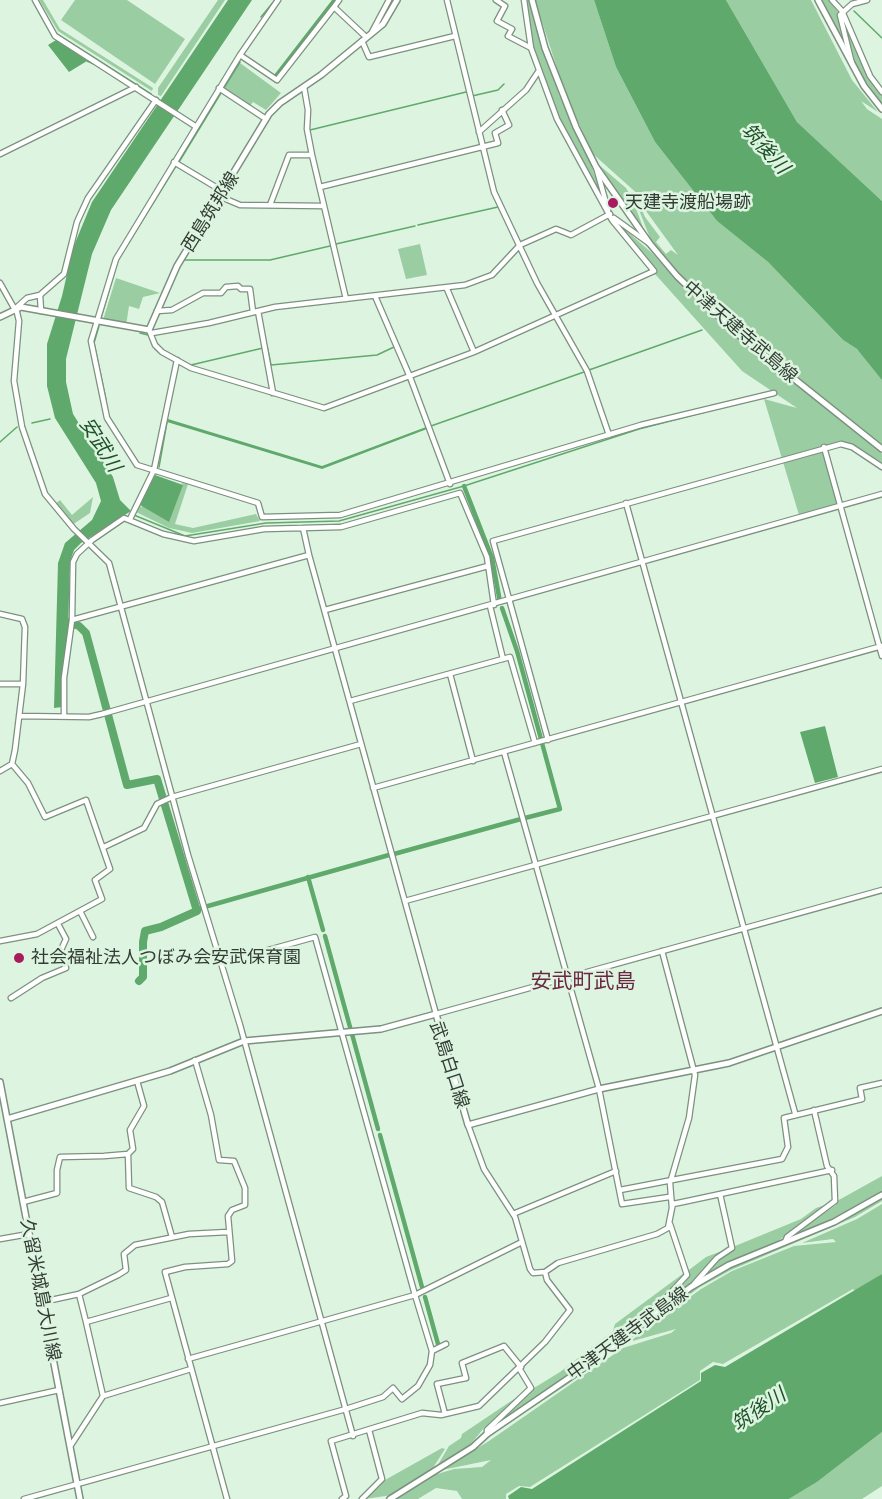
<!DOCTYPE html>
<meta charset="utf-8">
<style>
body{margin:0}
canvas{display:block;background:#ddf5e0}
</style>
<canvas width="882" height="1499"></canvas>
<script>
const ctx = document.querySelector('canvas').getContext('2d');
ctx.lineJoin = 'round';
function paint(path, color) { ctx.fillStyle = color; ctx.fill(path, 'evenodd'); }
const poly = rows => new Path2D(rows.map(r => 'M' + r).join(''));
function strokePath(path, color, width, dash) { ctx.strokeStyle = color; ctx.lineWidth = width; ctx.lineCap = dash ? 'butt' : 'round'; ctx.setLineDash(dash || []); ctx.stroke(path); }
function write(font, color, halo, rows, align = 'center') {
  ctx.font = font + ' "Work Sans","Noto Sans JP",sans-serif'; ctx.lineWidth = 5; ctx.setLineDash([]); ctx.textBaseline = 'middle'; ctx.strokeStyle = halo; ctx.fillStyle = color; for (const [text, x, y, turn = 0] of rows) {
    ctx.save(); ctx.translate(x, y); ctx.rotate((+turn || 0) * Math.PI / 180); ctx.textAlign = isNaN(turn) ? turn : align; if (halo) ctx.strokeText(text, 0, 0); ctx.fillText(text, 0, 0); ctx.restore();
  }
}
const green = poly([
 [39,0,43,0,60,29,153,88,152,91,58,31],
 [75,0,127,0,185,39,155,84,61,20],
 [218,0,225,0,161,96,158,95,158,88],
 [525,0,529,0,559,95,591,165,605,204,550,100,532,48],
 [535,0,594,0,616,67,655,142,717,221,768,262,843,340,857,349,882,373,882,445,735,328,678,274,652,243,637,205,639,203,645,217,660,237,656,242,666,254,671,250,678,255,646,211,641,197,593,154,565,93],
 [726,0,811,0,852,80,878,112,861,101,867,109,882,119,882,201,797,122],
 [822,0,829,0,838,12,849,55],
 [844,22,866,68,882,94,882,104,857,69],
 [240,63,281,93,266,110,253,102,250,106,224,89],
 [598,164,626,188,632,198,646,235],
 [615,221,652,253,685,290,730,332,882,454,882,465,853,446,839,442,824,446,838,505,799,515,764,399,797,408,742,371,655,274,649,261],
 [420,244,427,275,406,279,398,249],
 [116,278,160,293,143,297,139,309,129,306,126,326,103,320],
 [181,483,188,484,175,524,193,528,256,514,260,521,192,533,169,528,136,512,140,505,141,507,183,485],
 [93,497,90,513,72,525,55,504,60,500,72,515],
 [882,1176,882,1192,831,1221,789,1237,836,1205,837,1201],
 [882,1198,882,1201,855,1217,731,1270,700,1287,568,1384,487,1437,567,1383,698,1286,730,1268,831,1226],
 [831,1203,778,1241,702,1277,718,1258,733,1250,735,1246,801,1219,816,1208],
 [882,1204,882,1274,869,1283,855,1291,853,1289,723,1364,713,1362,700,1371,700,1380,530,1487,519,1486,506,1494,506,1499,462,1499,457,1491,436,1488,418,1499,395,1499,434,1475,454,1469,482,1467,491,1460,442,1470,489,1441,623,1348,671,1333,676,1329,629,1342,701,1289,732,1271,794,1246,836,1242,833,1239,802,1243,857,1219],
 [727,1249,693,1282,663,1303,686,1281,689,1270,706,1257],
 [684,1273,681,1280,664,1294,654,1310,586,1364,500,1421,534,1388,560,1372,613,1331,615,1324],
 [523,1393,499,1418,484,1428,470,1445,436,1468,449,1446,461,1438,462,1434],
 [882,1432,882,1486,862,1499,789,1499,817,1482],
 [442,1448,445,1449,431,1471,392,1495,365,1499,385,1480]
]);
const water = poly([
 [228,0,252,0,111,210,92,254,66,359,66,382,73,414,113,477,120,500,131,511,81,543,74,550,70,562,68,629,62,707,54,708,58,563,65,543,92,520,101,501,96,483,55,418,47,386,47,344,62,296,73,248,92,202],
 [332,0,336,0,277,77,274,75],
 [594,0,726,0,797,122,882,201,882,380,857,349,843,340,768,262,717,221,655,142,616,67],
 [56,40,85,59,87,61,69,72,48,45],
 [168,419,322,466,426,427,427,429,322,469,167,422],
 [155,475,183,485,169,522,140,505],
 [825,726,838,777,815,783,800,732],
 [882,1274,882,1432,817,1482,789,1499,509,1499,508,1496,521,1487,532,1489,701,1381,701,1373,715,1365,725,1367]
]);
const stream = poly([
 [854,11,882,38],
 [261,17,275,0],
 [57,34,151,94],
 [87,61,94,64],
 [224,88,240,62],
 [472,96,498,90,504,84],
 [310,130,466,92],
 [179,162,221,93],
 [418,225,498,207],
 [336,244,415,226],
 [183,260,270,260,330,246],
 [101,318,118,260,176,166],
 [99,326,94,343,106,400],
 [140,333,148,335],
 [267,346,271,365,377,355,394,347],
 [155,349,161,354],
 [191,365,263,348],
 [589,370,702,330],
 [32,423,50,419],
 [431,426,584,372],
 [0,442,17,427],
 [159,467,167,422],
 [134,515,185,536,266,523,339,521,464,486,639,429,705,412]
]);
const canal = poly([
 [464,486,492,558,500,602],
 [502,608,517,651,541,739],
 [525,818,560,809,542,743],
 [394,854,521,819],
 [308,877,323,930],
 [208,906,389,855],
 [196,910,202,908],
 [325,936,350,1027],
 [352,1034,378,1129],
 [380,1135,422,1287],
 [425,1297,438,1344]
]);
const river = poly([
 [65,621,79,626,86,633,127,785,157,779,197,911,161,927,145,931,143,942,143,977,139,981]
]);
const minor = poly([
 [35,0,55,36,195,126],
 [278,0,240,55,116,259,91,341,107,418,137,465,258,503,262,517,340,515,641,425,774,393],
 [339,0,334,7,366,37],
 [447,0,494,192,537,283,587,371,609,435],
 [496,0,505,6,497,21,512,29,508,36,531,48],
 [832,0,842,11,870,76,882,92],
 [372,32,389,0],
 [362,41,369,57,455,36],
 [240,55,277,80,334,7],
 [852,64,840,15,852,4,867,0],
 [304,87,308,110,307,129,312,155,346,299],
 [219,88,266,119],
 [479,132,526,90,538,72],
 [0,154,136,87],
 [174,162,224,192],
 [596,167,608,210],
 [320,187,498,143,495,133,509,125,502,110],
 [221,197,240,205,324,206],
 [270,205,289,155,312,155],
 [614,218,650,244],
 [0,283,14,308],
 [447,289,474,352],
 [40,295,27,298,16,308,19,321,14,381,22,427,45,494,74,529,109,563,188,855,240,1025,353,1436],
 [375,296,410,377,450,484],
 [41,311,40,295,64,274,77,222,88,198,156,100],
 [157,311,172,310,203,293,221,293,226,287,238,286,241,289,250,289,253,312],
 [258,311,273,393],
 [149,330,155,345,162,352,191,368,324,408,474,352,654,271,612,220,557,119,531,48,524,0],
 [152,333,209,323,275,307,465,285,492,275,520,245,556,229,571,235,610,214],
 [824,447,882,656],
 [626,503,795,1113],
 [130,519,154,470,177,360],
 [303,528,309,555],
 [490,606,503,659],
 [325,610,488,566],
 [0,614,22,619,25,627,23,684,15,750,12,764,0,771],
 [72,620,309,555,436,1014,882,890],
 [450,674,473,761],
 [0,684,23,684],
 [350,701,510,657,535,743],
 [64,715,64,678,72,620,73,562,77,554,92,540,124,518,163,534,194,541,264,529,341,527,460,493,487,557,494,605],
 [19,716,89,717,102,714,882,494],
 [548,740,493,541,841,444,852,447,882,467],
 [504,752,599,1089,622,1204,669,1197],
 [373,788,882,646],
 [104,847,144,828,157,804,172,797,361,744],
 [405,901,882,769],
 [80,911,93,937],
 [0,941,37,934,102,899,95,880,110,869,86,800,45,817,28,783,12,764],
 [11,998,42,978,66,968,61,950,66,939,58,924],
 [195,1060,211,1115,219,1160,234,1161,245,1188,245,1205,232,1210,228,1216,232,1261,228,1264,185,1267,165,1272,227,1499],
 [468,1125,484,1169,515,1217,530,1269,533,1273,545,1272,558,1263,657,1234,668,1228,672,1208,670,1183,689,1118,695,1075,662,951],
 [128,1154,129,1188,156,1197,162,1202,172,1237],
 [620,1190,782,1159,788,1147,784,1118,862,1099,860,1088,882,1083],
 [23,1202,57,1193,57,1170,60,1157,104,1156,128,1154,133,1149,130,1130,144,1106,137,1081],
 [672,1208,673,1204,683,1202,832,1170],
 [513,1214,616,1171],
 [0,1239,29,1234],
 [785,1242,787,1237,835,1201,834,1176,827,1166,814,1110],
 [694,1284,717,1258,732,1248,720,1194],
 [79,1294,86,1322,171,1298],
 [42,1302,79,1294,118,1275,126,1270,124,1254,135,1245,189,1234,228,1232],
 [659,1311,663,1301,687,1275,670,1224],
 [432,1351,415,1295,522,1242],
 [188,1359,415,1295,315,937,221,963],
 [103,1396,191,1369],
 [0,1403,59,1390],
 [445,1414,437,1384,466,1378,462,1363,504,1346,521,1367],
 [487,1434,487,1430,531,1388,519,1368],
 [71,1445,103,1396,86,1322],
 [24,1499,346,1409,383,1397,393,1388,402,1399,418,1386,430,1365,432,1351,446,1344],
 [342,1499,346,1496,331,1441,422,1413,441,1415,479,1406,545,1342,570,1310,547,1280,545,1272],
 [362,1499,382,1479,369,1430]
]);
const major = poly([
 [532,0,545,48,576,127,596,167,650,244,677,276,733,330,882,449],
 [818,0,864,86,882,109],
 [0,317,21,307,149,330,177,266,269,114,280,103,321,75,383,24,397,0],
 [0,1082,80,1499],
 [7,1119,170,1071,244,1041,381,1029,436,1014,468,1125,599,1089,729,1063,882,1011],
 [390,1499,473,1447,487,1434,582,1369,691,1287,729,1265,834,1222,882,1195]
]);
const markers = [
 [613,203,6,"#a81c5f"],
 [19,958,6,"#a81c5f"]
];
const poiNames = [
 ["天建寺渡船場跡",625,203],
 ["社会福祉法人つぼみ会安武保育園",31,958]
];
const streetNames = [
 ["西島筑邦線",211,212,-58],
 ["中津天建寺武島線",740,332,41],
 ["武島白口線",449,1065,72],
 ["久留米城島大川線",40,1290,79],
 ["中津天建寺武島線",628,1334,-36]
];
const waterNames = [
 ["筑後川",765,149,48],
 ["安武川",100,445,58],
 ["筑後川",759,1410,-34]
];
const quarterNames = [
 ["安武町武島",583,982]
];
paint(green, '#9bcda2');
paint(water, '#60a96c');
strokePath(stream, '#60a96c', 1.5);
strokePath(canal, '#60a96c', 4.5);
strokePath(river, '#60a96c', 8);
strokePath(minor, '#7c917e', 7);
strokePath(major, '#7c917e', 8);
strokePath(minor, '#fff', 4.5);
strokePath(major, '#fff', 5);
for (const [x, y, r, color] of markers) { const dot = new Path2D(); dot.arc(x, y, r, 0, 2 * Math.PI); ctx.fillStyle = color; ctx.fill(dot); strokePath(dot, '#ddf5e0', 2); }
write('18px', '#333d34', '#ddf5e0', poiNames, 'left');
write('18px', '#333d34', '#ddf5e0', streetNames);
write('italic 20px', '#1f522a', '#ddf5e0', waterNames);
write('21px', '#6a2741', '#ddf5e0', quarterNames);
</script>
